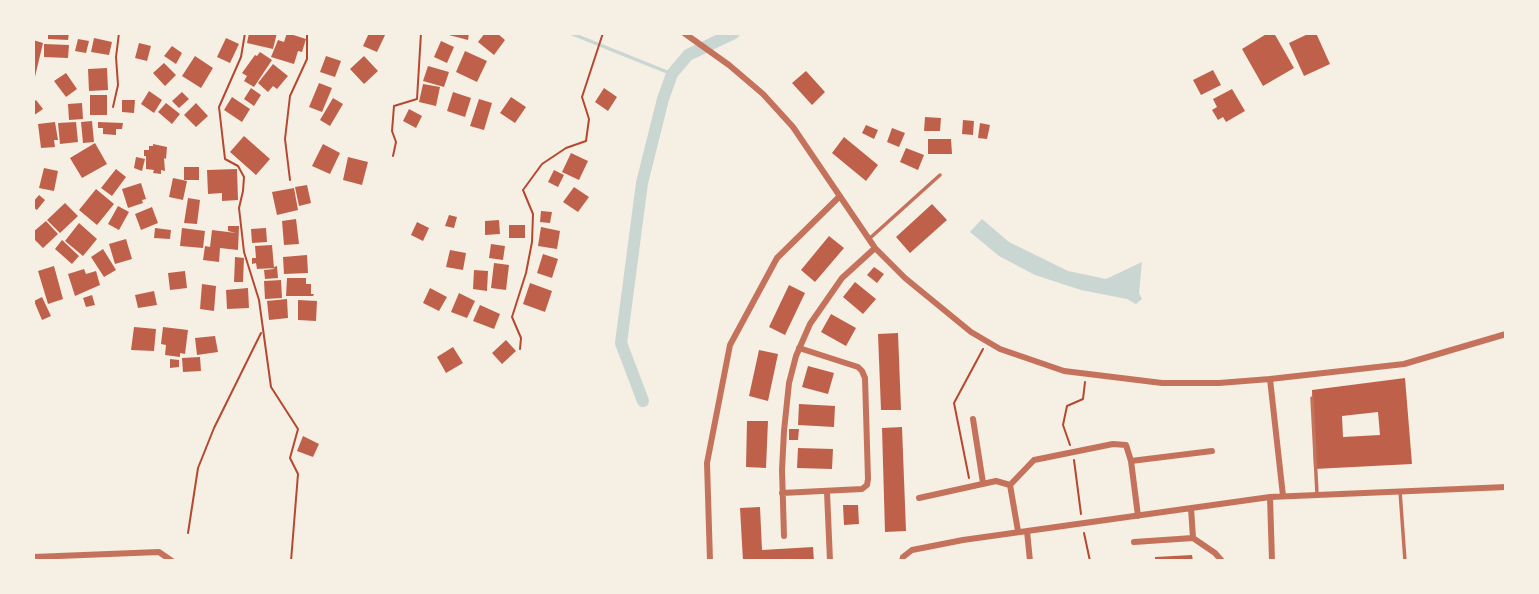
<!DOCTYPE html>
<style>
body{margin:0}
#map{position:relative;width:1539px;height:594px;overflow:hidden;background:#f6efe4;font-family:Figtree,sans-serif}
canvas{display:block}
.frame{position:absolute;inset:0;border:35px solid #f6efe4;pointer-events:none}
</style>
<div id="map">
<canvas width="1539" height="594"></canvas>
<div class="frame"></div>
</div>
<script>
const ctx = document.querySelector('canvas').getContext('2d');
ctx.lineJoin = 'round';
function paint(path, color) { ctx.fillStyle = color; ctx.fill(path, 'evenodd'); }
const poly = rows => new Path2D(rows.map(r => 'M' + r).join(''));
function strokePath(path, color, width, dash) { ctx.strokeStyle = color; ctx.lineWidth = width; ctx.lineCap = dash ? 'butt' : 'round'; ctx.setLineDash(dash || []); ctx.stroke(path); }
const water = poly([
 [982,219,1009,242,1068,271,1106,279,1142,262,1139,293,1142,299,1136,304,1127,299,1081,290,1035,275,999,256,970,232]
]);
const stream = poly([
 [570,33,672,74]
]);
const canal = poly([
 [643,401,621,343,642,183,663,99,672,74,688,55,734,33]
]);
const building = poly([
 [48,33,69,33,68,40,48,39],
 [249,33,277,33,273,49,247,43],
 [287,33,306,39,302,52,298,51,294,64,271,57,278,40,284,42],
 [369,33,386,33,377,52,363,46],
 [441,33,469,33,468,40],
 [485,33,497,33,505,40,494,55,478,42],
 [1268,33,1274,33,1294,68,1263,86,1242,49],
 [1310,33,1316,33,1330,64,1304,76,1289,43],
 [94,38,112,42,109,55,91,52],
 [226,38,239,44,230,63,217,57],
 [78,39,89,41,86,53,75,51],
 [33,40,43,43,34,81,33,81],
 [441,41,454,47,447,63,434,57],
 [139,43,151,46,147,61,135,58],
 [44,44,69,45,68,58,44,57],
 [172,46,182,53,176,64,164,56],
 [465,51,487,61,477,82,456,72],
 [260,52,272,60,254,87,244,81,247,76,242,73,255,55,257,56],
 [195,56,213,68,201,88,182,76],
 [326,56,341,61,335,77,320,72],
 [364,56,378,71,364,84,350,69],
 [164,63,176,75,165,86,153,73],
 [273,64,288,76,277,89,273,86,268,92,258,83],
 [428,66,449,72,444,87,423,81],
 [107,68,108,90,89,91,88,69],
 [1213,70,1221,85,1201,95,1193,80],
 [806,71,825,92,812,105,792,83],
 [66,73,77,89,66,97,54,81],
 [319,83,332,88,322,112,309,107],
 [423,84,440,87,436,106,419,102],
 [251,88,261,95,254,106,244,99],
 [604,88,617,97,608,111,595,102],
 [1232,89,1245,111,1226,122,1223,117,1218,120,1212,110,1217,107,1213,99],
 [149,91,162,100,154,113,141,104],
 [182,92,189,99,179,108,172,101],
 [453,92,471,98,465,117,447,111],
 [90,95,107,95,107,115,90,115],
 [232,97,250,109,242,122,224,110],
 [511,97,526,107,515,123,500,113],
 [333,98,343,104,330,126,320,120],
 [479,99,492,103,484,130,470,126],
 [36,100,43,109,33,116,33,102],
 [122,100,135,100,134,113,122,112],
 [82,103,83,119,69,120,68,104],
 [166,103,180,114,172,124,158,112],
 [196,103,208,116,196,127,184,115],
 [409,109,422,116,416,128,403,121],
 [925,117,941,118,940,131,924,131],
 [963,120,974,121,973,135,962,134],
 [92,121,94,142,83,143,81,122],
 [55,122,58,140,54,140,55,147,41,148,38,124],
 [76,122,78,142,60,144,58,123],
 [98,122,123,123,122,129,116,129,116,135,103,134,103,128,98,128],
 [980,123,990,125,987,139,978,138],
 [866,125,878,130,874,139,862,133],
 [892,128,905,133,899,147,887,142],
 [244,136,270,159,256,175,230,152],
 [844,137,878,165,866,181,832,153],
 [928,139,951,139,952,154,928,154],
 [95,143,107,164,82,178,70,158],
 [153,144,167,147,166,159,164,158,165,171,161,170,161,174,153,173,154,170,146,169,146,156,144,156,144,150,149,150,149,146,153,146],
 [323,144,340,153,330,174,312,166],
 [906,148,924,155,918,170,900,162],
 [571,153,588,161,579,180,562,172],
 [136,157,145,159,142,171,134,168],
 [348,157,368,162,362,185,343,180],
 [184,167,199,167,199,180,184,180],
 [44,168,58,171,54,191,39,188],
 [116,169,126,177,112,196,101,188],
 [237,169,238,200,222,201,222,193,208,194,207,170],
 [554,170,564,175,558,187,548,182],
 [173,178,187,181,183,200,169,197],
 [141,183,146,199,142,200,143,203,128,208,122,189],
 [307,185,311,203,299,206,295,187],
 [574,187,589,197,578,212,563,202],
 [294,188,298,210,277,215,272,192],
 [96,189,114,204,97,225,79,210],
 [39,195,45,200,37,210,33,207,33,202],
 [188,198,200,200,197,224,184,223],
 [65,203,78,216,60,233,47,220],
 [932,204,947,220,910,253,896,237],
 [118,206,129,212,119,230,108,224],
 [152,207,158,223,141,230,135,214],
 [541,211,552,212,550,223,540,222],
 [449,215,457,217,454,228,445,226],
 [296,219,299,244,284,245,282,221],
 [499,220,500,234,485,235,485,221],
 [46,221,58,234,43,248,33,238,33,232],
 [417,222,429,228,423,241,411,235],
 [79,223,97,239,83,256,65,241],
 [509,225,525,225,525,238,509,238],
 [228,226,239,226,238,250,220,248,219,262,203,260,205,246,210,247,212,230,236,233,228,231],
 [541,227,560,231,557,249,538,246],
 [155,228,171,230,170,239,154,238],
 [182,228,205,231,203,248,180,246],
 [266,228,267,242,252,243,251,229],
 [829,236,844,248,815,282,801,270],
 [126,239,132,259,115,264,109,244],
 [62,240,79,256,72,264,55,249],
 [491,244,505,246,503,260,489,258],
 [272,245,274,268,257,269,256,263,252,264,252,258,256,258,255,246],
 [103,249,116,270,104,277,91,257],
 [450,250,466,253,463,270,446,267],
 [543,254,558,259,552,278,537,273],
 [307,255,308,273,284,274,283,257],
 [235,257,244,258,243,282,234,282],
 [494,263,509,265,506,290,491,288],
 [54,266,63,299,48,304,38,271],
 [277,266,278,278,265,279,264,270,274,269,274,267],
 [874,267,884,274,877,283,867,275],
 [84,269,86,274,96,271,100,285,75,296,68,274],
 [474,270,488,271,487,291,473,289],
 [185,271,187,288,170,290,168,273],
 [287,278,306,278,306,284,311,284,311,294,314,294,313,296,286,296],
 [281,280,282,298,265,299,264,281],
 [855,282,876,299,863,314,843,297],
 [530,283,552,291,545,312,523,304],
 [202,284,216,286,214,311,200,309],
 [789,285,805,293,785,335,769,327],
 [248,288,249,308,227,309,226,290],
 [430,288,447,297,439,311,423,303],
 [154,291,157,305,138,308,135,295],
 [459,293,475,301,467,318,451,312],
 [92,295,95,305,86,307,83,298],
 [42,297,51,316,42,320,34,301],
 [287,299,288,318,269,320,267,301],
 [298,300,317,301,316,321,298,320],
 [480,305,500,314,494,329,473,321],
 [831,314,856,328,846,346,821,332],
 [134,327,156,329,154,351,131,350],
 [163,327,188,330,185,354,180,353,180,357,165,355,166,345,161,344],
 [898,333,901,410,881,410,878,334],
 [215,336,218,352,197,355,195,338],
 [506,340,516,351,502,364,492,353],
 [453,347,463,363,446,373,437,357],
 [759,350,778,354,768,401,749,396],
 [200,357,201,371,183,372,182,358],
 [170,359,179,360,179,367,170,368],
 [808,366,834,373,828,394,802,387],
 [1405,378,1412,464,1314,469,1312,390],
 [1378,412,1380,435,1343,437,1342,416],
 [799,404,835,406,834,427,798,425],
 [747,421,768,421,766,468,746,467],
 [902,427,906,531,885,532,882,428],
 [789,429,799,429,798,440,789,440],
 [303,436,319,444,313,457,297,451],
 [798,448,833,449,832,469,797,468],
 [843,505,858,505,859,524,844,525],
 [760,507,762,550,813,547,814,561,743,561,740,508],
 [1192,555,1193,561,1155,561,1155,557]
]);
const path = poly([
 [245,33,241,57,219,107,225,159,238,166,244,177,243,191,239,208,244,252,259,300,271,387,298,429,290,458,298,474,291,561],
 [113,107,118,85,116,57,119,33],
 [393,156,396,142,392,131,394,106,417,99,421,33],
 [290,180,285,139,290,96,307,59,307,33],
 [520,349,521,338,512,317,526,273,532,242,533,214,523,190,542,164,566,148,586,141,589,119,582,97,603,33],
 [1070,445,1063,425,1067,406,1083,399,1085,382],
 [1074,460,1081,514],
 [969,478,954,403,983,349],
 [188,533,198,468,214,428,261,333],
 [1084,533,1090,561]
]);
const service = poly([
 [869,239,940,175],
 [1312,398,1317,494],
 [1400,491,1405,561]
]);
const minor = poly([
 [684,33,729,65,763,94,793,127,875,248,905,278,971,332,1000,349,1064,371,1162,383,1219,383,1270,379,1283,496],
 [1270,379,1404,364,1506,334],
 [973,419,983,483],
 [1131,461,1212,451],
 [1010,485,1034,460,1113,444,1126,445,1131,461,1138,516],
 [827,492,830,561],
 [782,493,862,489,867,485,868,479,865,378,862,371,858,367,799,348],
 [1270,497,1272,561],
 [919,498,996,481,1010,485,1018,531],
 [1191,508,1193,538,1215,553,1222,561],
 [1027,531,1030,561],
 [784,536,782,470,784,431,789,383,796,356,810,324,842,278,875,248],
 [1134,542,1193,538],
 [33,557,159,552,172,561],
 [710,561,707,463,730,345,777,258,839,197],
 [902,561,903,557,912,550,963,540,1270,497,1506,487]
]);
paint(water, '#c9d6d2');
strokePath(stream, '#c9d6d2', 3.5);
strokePath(canal, '#c9d6d2', 12);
paint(building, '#bf614a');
strokePath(path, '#b5482f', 2);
strokePath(service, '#c5725c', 3.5);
strokePath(minor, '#c5725c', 6);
</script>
